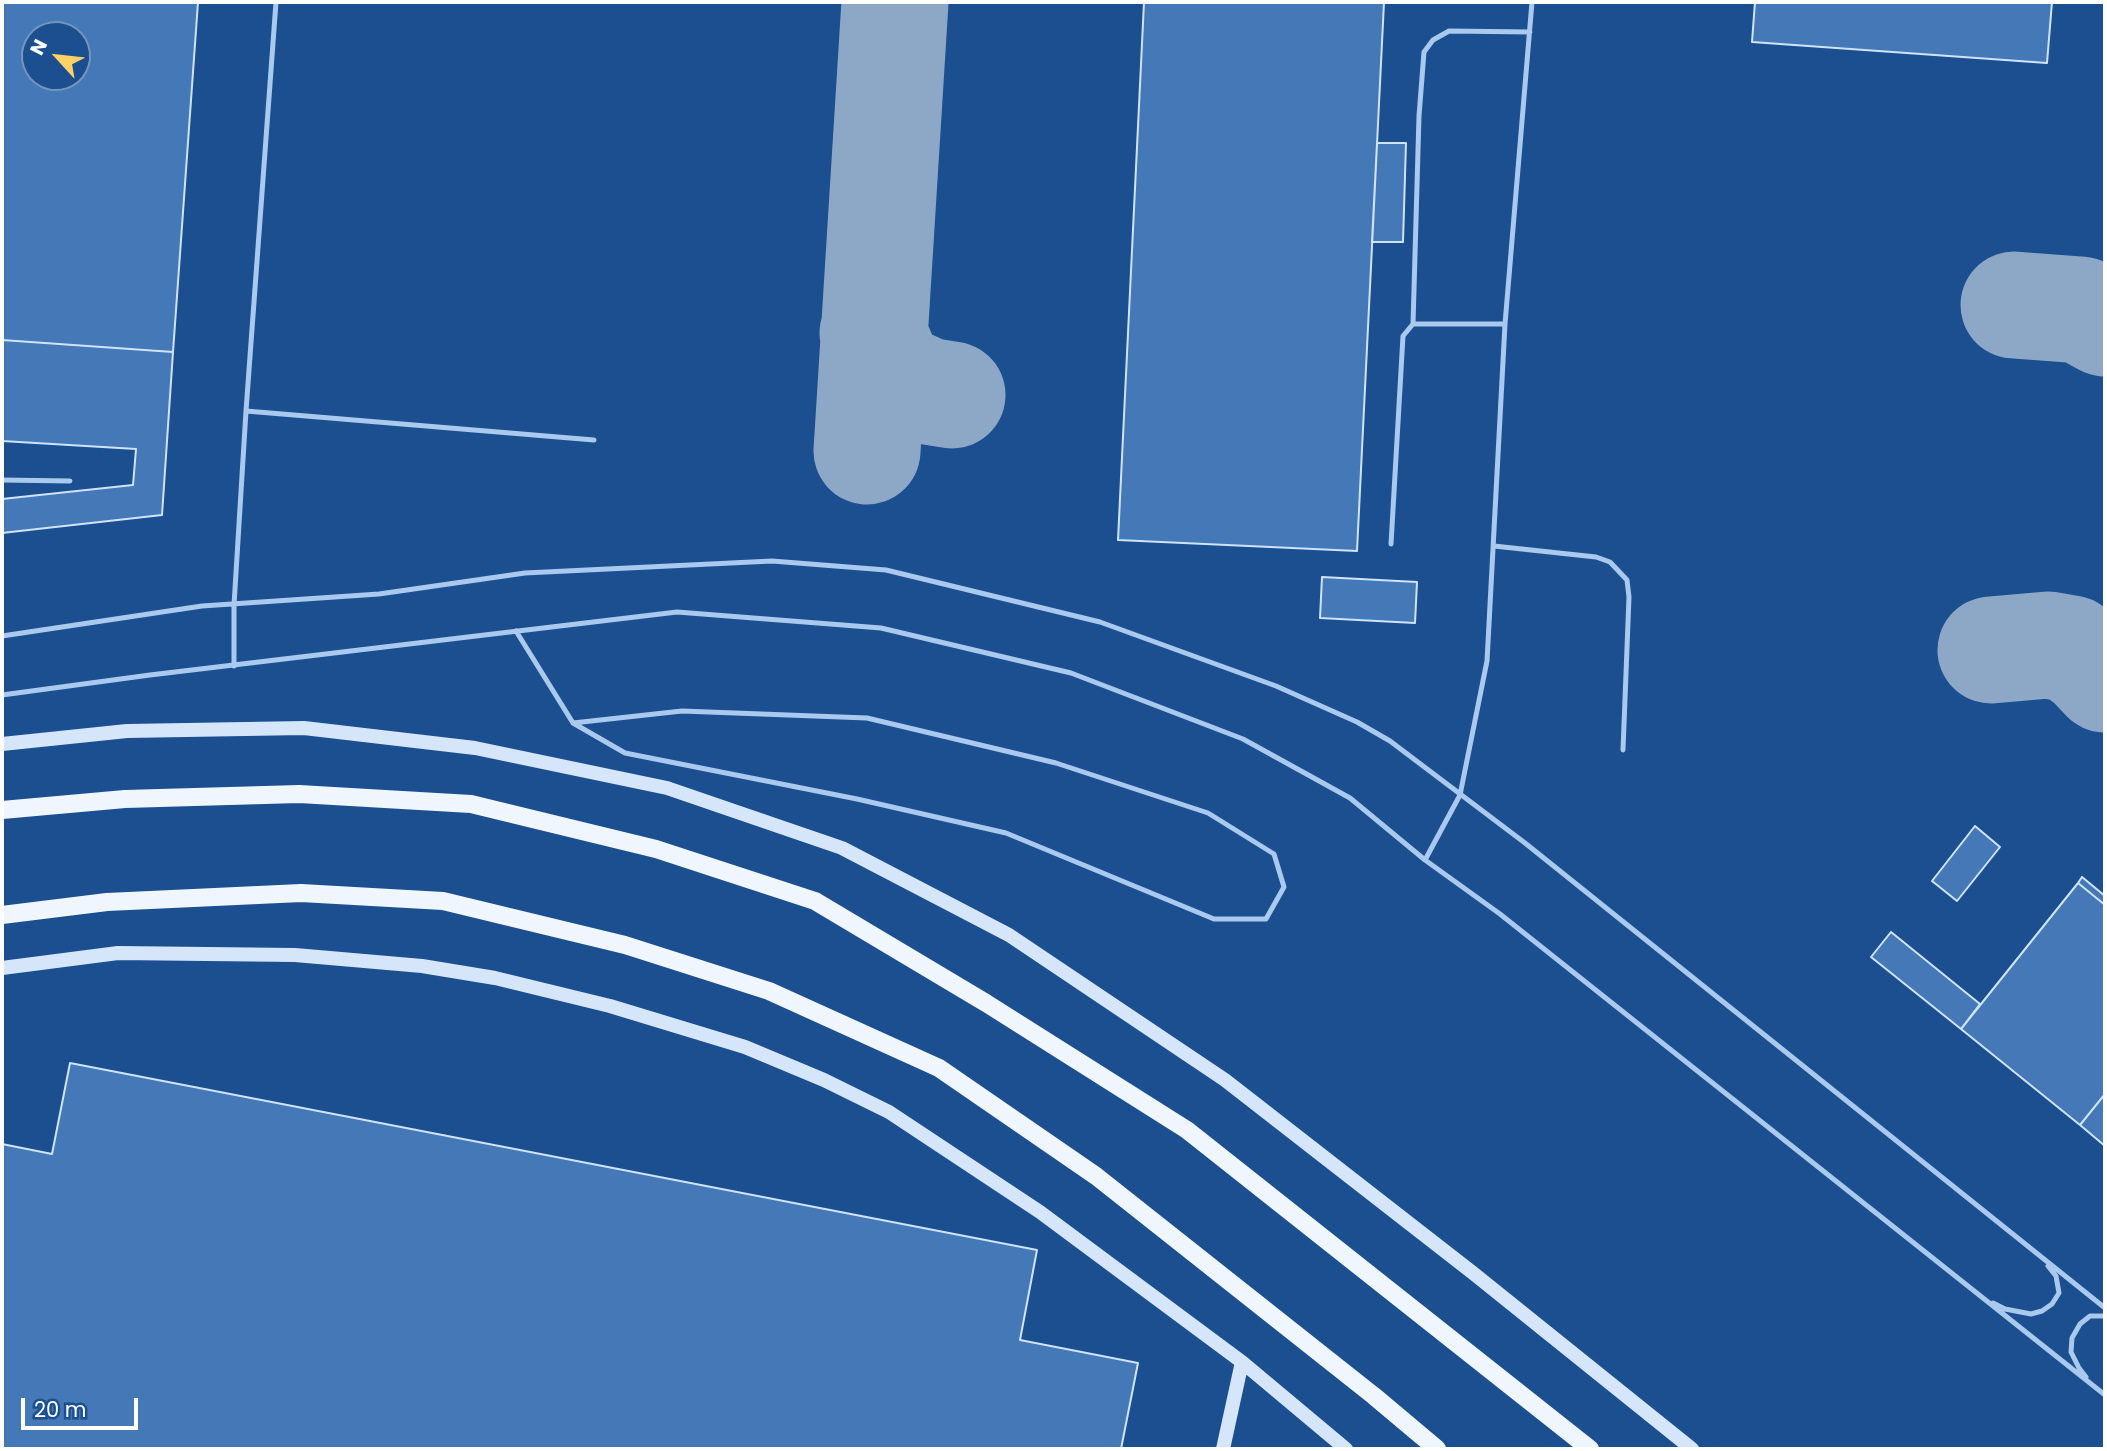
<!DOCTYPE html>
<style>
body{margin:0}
#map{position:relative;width:2107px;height:1451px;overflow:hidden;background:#1b4f8f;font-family:Poppins,sans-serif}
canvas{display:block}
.frame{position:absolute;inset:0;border:4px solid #fff;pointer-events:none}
.north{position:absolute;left:21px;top:21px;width:70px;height:70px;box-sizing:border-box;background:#1b4f8f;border:2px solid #7695bc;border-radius:50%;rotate:297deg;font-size:19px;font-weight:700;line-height:28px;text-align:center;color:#fff}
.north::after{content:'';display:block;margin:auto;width:24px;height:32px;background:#ffd166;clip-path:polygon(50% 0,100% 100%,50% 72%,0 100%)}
.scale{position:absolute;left:21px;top:1398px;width:117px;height:32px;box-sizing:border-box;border:4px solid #fff;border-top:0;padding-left:9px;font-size:21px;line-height:24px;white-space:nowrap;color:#fff;-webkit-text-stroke:5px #1b4f8f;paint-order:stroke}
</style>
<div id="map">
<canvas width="2107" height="1451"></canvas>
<div class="frame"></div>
<div class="north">N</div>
<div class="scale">20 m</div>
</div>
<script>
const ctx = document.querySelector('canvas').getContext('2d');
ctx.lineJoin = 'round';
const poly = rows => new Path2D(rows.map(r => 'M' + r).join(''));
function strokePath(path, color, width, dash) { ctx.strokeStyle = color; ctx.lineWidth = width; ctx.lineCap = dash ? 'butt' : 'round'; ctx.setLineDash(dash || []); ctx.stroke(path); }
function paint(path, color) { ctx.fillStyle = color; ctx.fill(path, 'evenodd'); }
const taxiway = poly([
 [2014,305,2081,310,2105,323],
 [873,333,887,365,900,379,927,391,952,395],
 [867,451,895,2],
 [1991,650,2048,645,2071,649,2090,663,2105,679]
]);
const building = poly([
 [2,2,198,2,173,352,2,340,2,2],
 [35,35,77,35,77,77,35,77,35,35],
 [1144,2,1384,2,1357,551,1118,540,1144,2],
 [1755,2,2052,2,2047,63,1752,42,1755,2],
 [1377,143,1406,143,1403,242,1372,242,1377,143],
 [2,340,173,352,162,515,2,533,2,499,133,485,136,449,2,441,2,340],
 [1322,577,1417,582,1415,623,1320,618,1322,577],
 [1975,826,2000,847,1957,901,1932,881,1975,826],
 [2082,877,2105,896,2105,905,2078,883,2082,877],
 [2078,883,2105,905,2105,1094,2080,1125,1961,1029,2078,883],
 [1891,932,1980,1004,1961,1029,1871,957,1891,932],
 [70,1063,1037,1250,1020,1340,1138,1363,1121,1449,2,1449,2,1144,52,1154,70,1063],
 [2105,1094,2105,1146,2080,1125,2105,1094]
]);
const lane = poly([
 [1413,324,1419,116,1424,52,1433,40,1449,31,1530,32],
 [246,411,594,440],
 [2,480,70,481],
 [1391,544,1403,336,1413,324,1505,324],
 [1494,546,1596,557,1610,562,1627,580,1629,597,1623,750],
 [516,631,573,723,625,753,857,799,1006,833,1214,919,1266,919,1284,887,1274,854,1208,813,1056,763,867,718,682,711,573,723],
 [2,636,202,606,379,594,525,573,772,561,886,570,1100,622,1276,686,1357,722,1390,741,1525,843,2105,1308],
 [234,666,234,605,246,411,276,2],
 [2,695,150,675,677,612,881,628,1071,673,1243,739,1350,798,1425,860,1500,914,2105,1395],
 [1425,860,1460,795,1487,661,1505,324,1532,2],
 [1993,1303,2005,1309,2031,1314,2042,1311,2052,1304,2059,1293,2056,1276,2048,1266],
 [2086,1377,2079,1368,2071,1352,2072,1338,2080,1324,2090,1316,2105,1316]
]);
const secondary = poly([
 [2,744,127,731,304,728,475,748,667,788,842,848,1009,935,1225,1080,1473,1273,1692,1449],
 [2,968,118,953,295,955,422,966,495,978,610,1006,745,1047,824,1080,889,1112,1040,1212,1242,1362,1346,1449],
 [1223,1449,1242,1362]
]);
const primary = poly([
 [2,810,125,799,299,794,471,804,656,849,815,901,986,1003,1187,1130,1590,1449],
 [2,915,107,902,301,893,443,901,625,945,769,991,939,1068,1096,1176,1374,1396,1437,1449]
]);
strokePath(taxiway, '#8da7c7', 107);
paint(building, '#4478b7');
strokePath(building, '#cfe3fa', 2);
strokePath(lane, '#a9c9ee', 5);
strokePath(secondary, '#d6e6fa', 14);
strokePath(primary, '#f0f6ff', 18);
</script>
